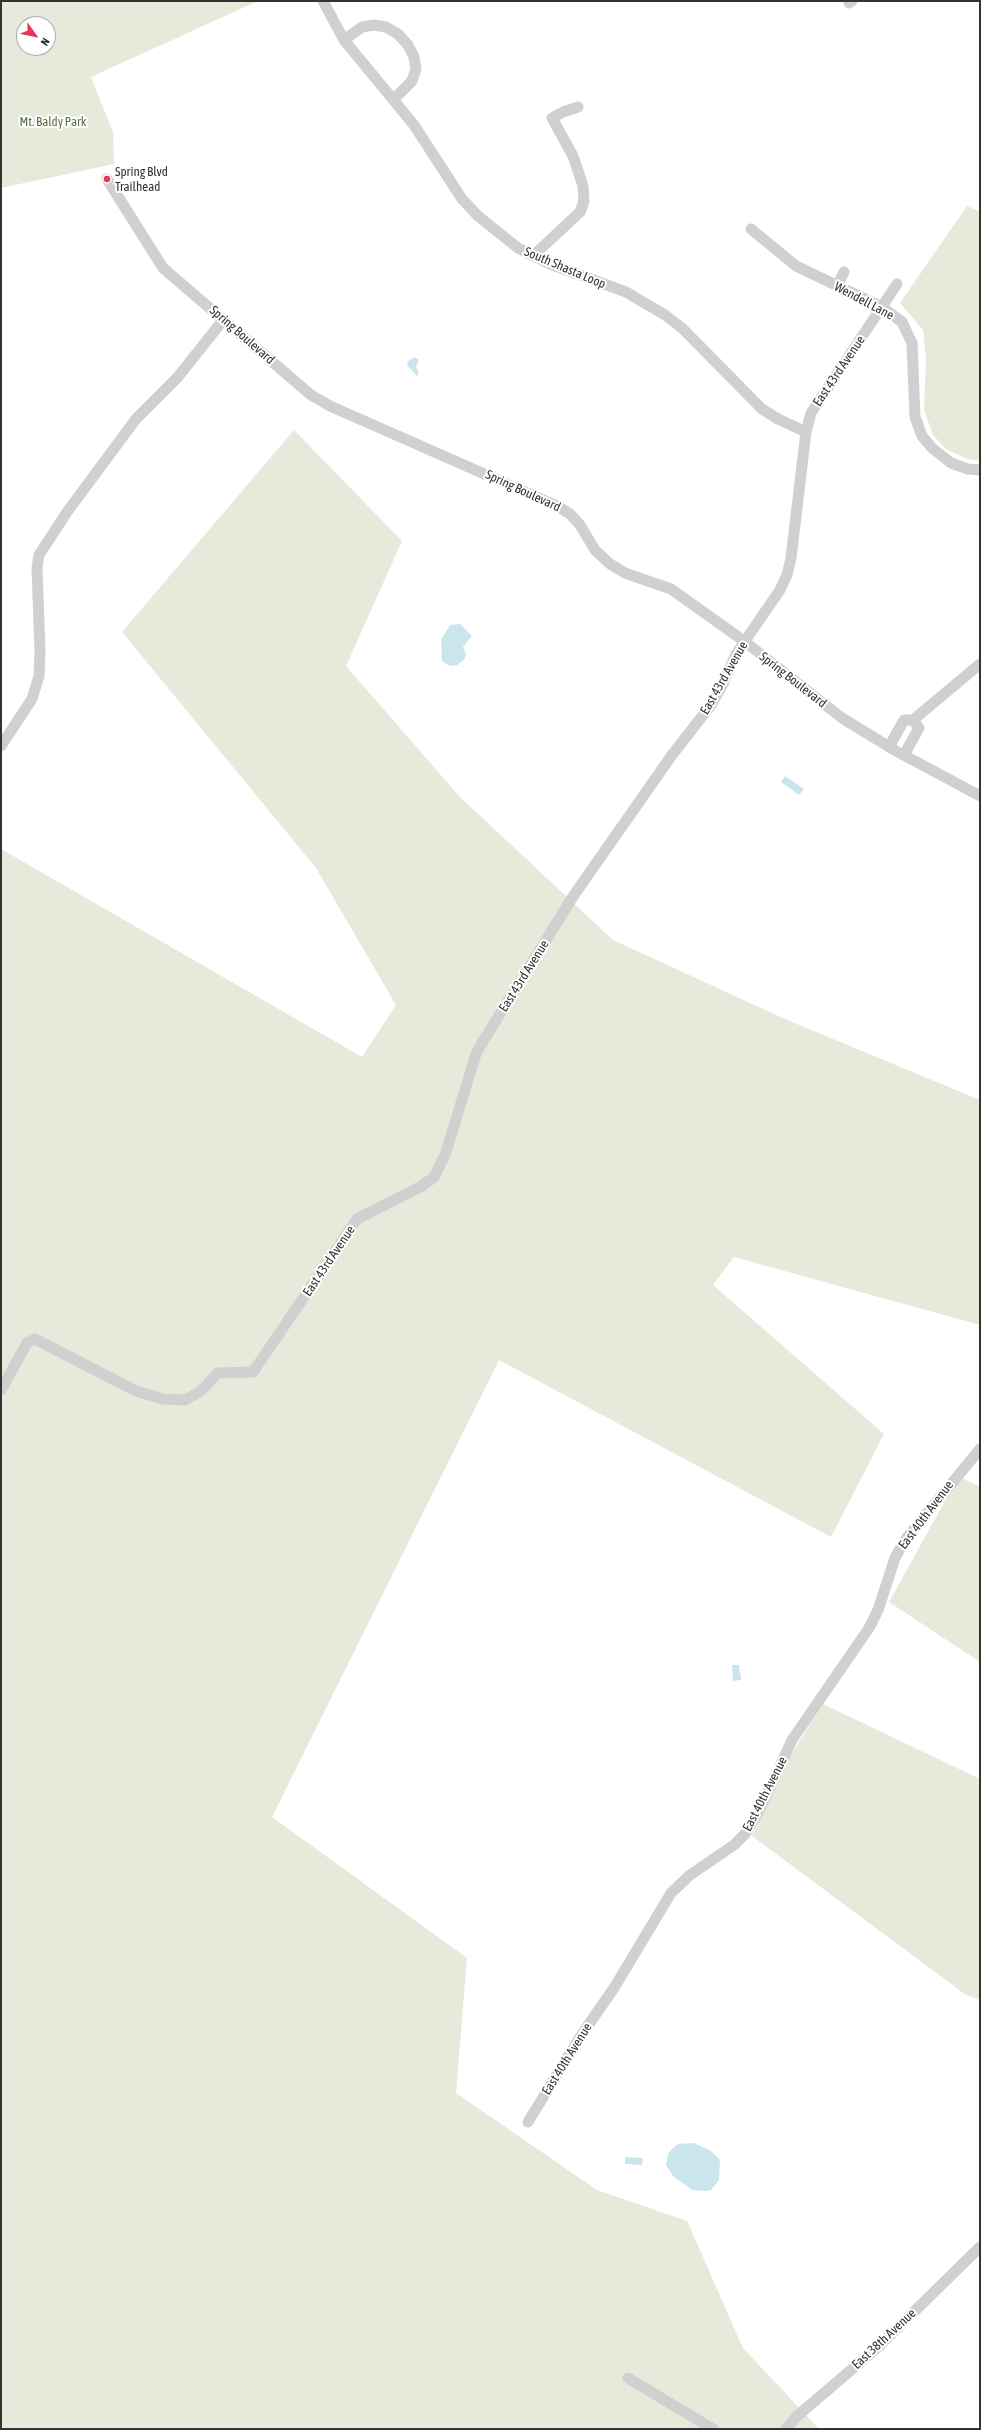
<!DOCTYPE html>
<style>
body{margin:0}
#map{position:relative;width:981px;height:2430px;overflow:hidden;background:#fff;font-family:"Asap Condensed",sans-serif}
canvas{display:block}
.frame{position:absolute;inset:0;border:2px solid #333;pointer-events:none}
.north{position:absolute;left:16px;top:16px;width:40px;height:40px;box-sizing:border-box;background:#fff;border:1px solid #adadad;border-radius:50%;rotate:123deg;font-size:11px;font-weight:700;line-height:16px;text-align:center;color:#333}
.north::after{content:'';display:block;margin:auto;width:14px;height:18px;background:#ea355b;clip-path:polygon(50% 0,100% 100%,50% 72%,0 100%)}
</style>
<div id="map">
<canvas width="981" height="2430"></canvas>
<div class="frame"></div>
<div class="north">N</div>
</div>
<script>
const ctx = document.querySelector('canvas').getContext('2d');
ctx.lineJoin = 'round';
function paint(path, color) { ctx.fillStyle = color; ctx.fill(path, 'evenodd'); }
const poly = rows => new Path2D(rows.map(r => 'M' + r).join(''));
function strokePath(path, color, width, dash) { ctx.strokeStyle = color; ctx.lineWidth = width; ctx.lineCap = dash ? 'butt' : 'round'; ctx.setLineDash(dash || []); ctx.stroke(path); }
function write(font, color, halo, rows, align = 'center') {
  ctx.font = font + ' "Asap Condensed",sans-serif'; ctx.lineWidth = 4; ctx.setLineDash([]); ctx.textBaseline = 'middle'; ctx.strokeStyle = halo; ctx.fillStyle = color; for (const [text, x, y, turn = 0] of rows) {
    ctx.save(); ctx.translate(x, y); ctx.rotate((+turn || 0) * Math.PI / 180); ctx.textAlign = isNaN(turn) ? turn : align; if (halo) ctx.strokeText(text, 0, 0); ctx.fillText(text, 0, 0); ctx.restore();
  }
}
const green = poly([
 [1,1,258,1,91,77,113,132,114,164,1,188],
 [24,24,48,24,48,48,24,48],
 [967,206,980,212,980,461,967,459,946,449,933,435,924,410,926,357,923,330,900,303],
 [294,430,402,541,346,666,460,797,613,940,785,1019,980,1100,980,1325,734,1257,713,1285,884,1434,831,1537,499,1360,272,1817,467,1958,456,2093,597,2190,687,2221,743,2348,819,2429,1,2429,1,849,362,1057,396,1005,316,868,122,632],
 [959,1476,980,1487,980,1662,889,1602],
 [823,1704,980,1779,980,2000,966,1995,752,1836,785,1764]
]);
const water = poly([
 [414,357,419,360,416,367,419,373,417,376,408,366,407,362],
 [460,624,472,636,463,647,466,654,464,660,457,665,450,666,442,661,441,640,450,625],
 [785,776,804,789,799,795,781,782],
 [732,1665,739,1665,741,1680,733,1681],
 [694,2143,711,2151,720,2160,719,2180,711,2190,705,2191,692,2190,688,2187,673,2176,666,2165,668,2154,672,2149,678,2144],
 [625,2157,643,2158,642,2165,625,2164]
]);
const street = poly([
 [323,1,344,40,414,125,462,199,478,216,518,248,550,264,626,292,665,315,682,328,762,409,778,419,806,432],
 [849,3,852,1],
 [344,40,362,27,374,25,386,27,398,34,408,45,414,57,416,69,412,81,394,99],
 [107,179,163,268,311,395,330,406,557,506,570,514,580,525,595,550,610,564,625,573,671,589,744,641,842,718,896,751,980,796],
 [751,229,796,266,882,307,902,322,912,343,915,417,922,436,932,448,951,463,968,469,980,470],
 [533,256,580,212,584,201,583,186,573,156,552,118,563,112,578,107],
 [837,286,844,272],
 [913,720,980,664],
 [1,746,32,699,39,676,40,651,37,568,39,555,67,512,136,419,177,378,224,319],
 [889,747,904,720,913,720,919,728,904,755],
 [1,1390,27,1343,35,1339,136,1391,163,1399,185,1400,201,1391,218,1373,253,1372,357,1219,422,1186,434,1177,445,1155,476,1054,482,1043,574,895,672,755,711,705,722,686,736,654,780,590,787,575,791,558,806,432,811,413,897,284],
 [528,2122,580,2037,614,1988,671,1893,690,1875,734,1845,746,1833,759,1811,792,1740,869,1628,878,1610,895,1558,905,1540,980,1449],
 [628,2378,713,2429],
 [786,2429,796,2417,878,2347,980,2247]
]);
const markers = [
 [107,179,4,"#ea355b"]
];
const parkNames = [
 ["Mt. Baldy Park",53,122]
];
const poiNames = [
 ["Spring Blvd",115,172],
 ["Trailhead",115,187]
];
const streetNames = [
 ["South Shasta Loop",565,268,23],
 ["Wendell Lane",864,301,28],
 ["Spring Boulevard",242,335,41],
 ["East 43rd Avenue",839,371,-56],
 ["Spring Boulevard",523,491,25],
 ["East 43rd Avenue",724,678,-60],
 ["Spring Boulevard",793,680,38],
 ["East 43rd Avenue",524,976,-58],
 ["East 43rd Avenue",329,1261,-56],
 ["East 40th Avenue",926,1515,-53],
 ["East 40th Avenue",765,1794,-63],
 ["East 40th Avenue",567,2059,-58],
 ["East 38th Avenue",884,2339,-43]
];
paint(green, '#e5eadb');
paint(water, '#cbe5ed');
strokePath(street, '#d0d0d0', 11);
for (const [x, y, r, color] of markers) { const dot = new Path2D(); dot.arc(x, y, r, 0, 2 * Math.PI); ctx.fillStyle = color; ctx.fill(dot); strokePath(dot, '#fff', 1.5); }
write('13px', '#5d713e', '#fff', parkNames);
write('13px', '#333', '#fff', poiNames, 'left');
write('13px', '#333', '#fff', streetNames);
</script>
